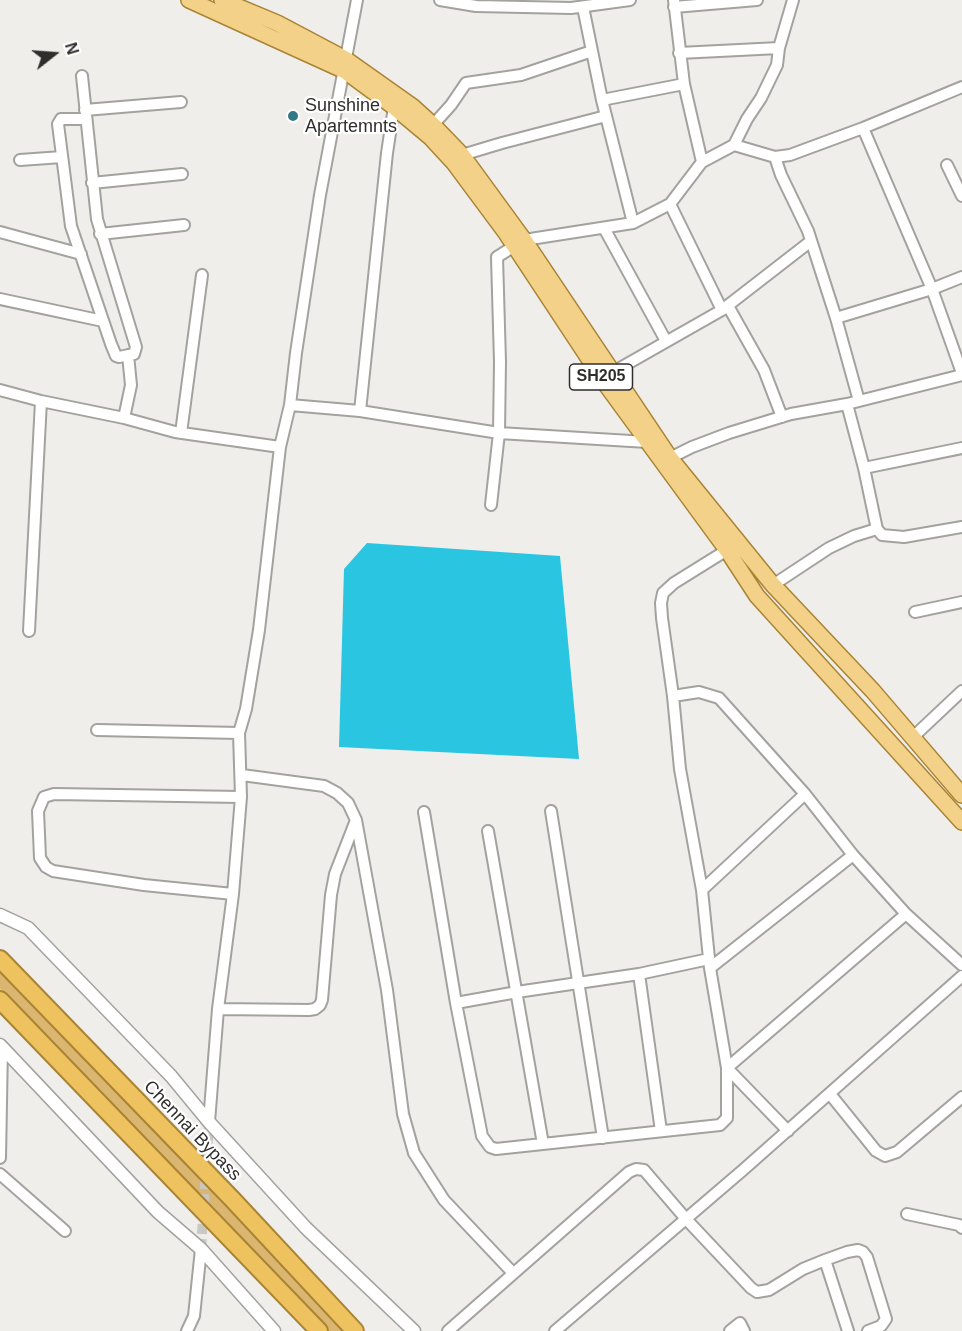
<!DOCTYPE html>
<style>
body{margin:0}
#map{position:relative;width:962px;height:1331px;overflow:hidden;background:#efeeeb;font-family:Helvetica,sans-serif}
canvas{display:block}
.north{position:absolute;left:24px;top:24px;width:60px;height:60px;-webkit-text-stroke:4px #fff;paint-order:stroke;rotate:73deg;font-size:16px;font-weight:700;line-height:24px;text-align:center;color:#2f2e2d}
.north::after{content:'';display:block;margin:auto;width:21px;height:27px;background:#2f2e2d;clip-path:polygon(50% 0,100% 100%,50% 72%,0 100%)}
</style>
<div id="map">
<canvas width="962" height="1331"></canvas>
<div class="north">N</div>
</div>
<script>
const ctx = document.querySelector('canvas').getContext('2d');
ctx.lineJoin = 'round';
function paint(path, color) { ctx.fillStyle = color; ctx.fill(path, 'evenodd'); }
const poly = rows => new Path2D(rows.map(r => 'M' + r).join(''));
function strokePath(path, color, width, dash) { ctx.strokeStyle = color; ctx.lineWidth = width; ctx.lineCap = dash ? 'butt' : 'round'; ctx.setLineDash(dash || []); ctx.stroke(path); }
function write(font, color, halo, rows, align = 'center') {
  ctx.font = font + ' Helvetica,sans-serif'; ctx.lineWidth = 4.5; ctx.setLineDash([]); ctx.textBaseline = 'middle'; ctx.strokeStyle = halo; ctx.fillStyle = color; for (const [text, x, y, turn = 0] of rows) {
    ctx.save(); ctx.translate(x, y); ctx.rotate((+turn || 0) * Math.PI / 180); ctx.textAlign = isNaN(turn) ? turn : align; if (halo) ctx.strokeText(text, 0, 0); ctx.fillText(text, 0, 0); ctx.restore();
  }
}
const green = poly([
 [0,969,104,1078,344,1331,328,1331,0,989]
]);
const water = poly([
 [367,543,560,556,579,759,339,747,344,569]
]);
const minorTunnel = poly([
 [201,1249,209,1122]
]);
const minor = poly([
 [440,0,476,6,571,8,630,0],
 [674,0,684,84,702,162],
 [583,7,602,100,633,223],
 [674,7,757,0],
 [679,53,779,48],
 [82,76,97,219,136,347,134,354,119,357,116,356,111,344,71,226,58,124,61,119,86,119],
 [602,100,684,84],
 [85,110,181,102],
 [433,125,451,105,466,83,521,75,592,51],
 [863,128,932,289,962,373],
 [734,145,775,157,790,155,863,128,962,87],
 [775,157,781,175,808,231,836,318,859,401],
 [458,159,462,155,502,143,606,116],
 [20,160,62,157],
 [947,165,962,196],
 [92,183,182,174],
 [670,204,722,310],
 [604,228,666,341],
 [0,232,81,254],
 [100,234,184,225],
 [0,299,103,321],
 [728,306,764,370,782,417],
 [836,318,932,289,962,277],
 [613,372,722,310,811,241],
 [0,390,41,401,124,418,175,432,280,447],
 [847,404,864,468,875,520,877,529,882,535,904,537,962,527],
 [290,405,360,411,499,433,647,442],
 [360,411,387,153,394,107],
 [124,418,131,385,128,355],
 [181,433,202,275],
 [664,461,692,447,729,433,791,414,847,404,962,375],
 [864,468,962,448],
 [491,505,499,433,500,362,497,257,524,240,633,223,670,204,702,162,734,145,747,119,761,98,777,65,779,48,793,0],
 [727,550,674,583,663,593,661,603,662,618,673,696,680,769,702,890,710,968,727,1068,788,1131],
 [773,585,829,548,854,536,877,529],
 [915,612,962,602],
 [29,631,41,401],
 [673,696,699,692,719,698,805,794,702,890],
 [97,730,239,733],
 [912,738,962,691],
 [242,775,324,786,337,793,348,803,356,820,387,990,403,1114,414,1153,444,1200,513,1273],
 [805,794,853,855,906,914],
 [551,811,603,1138],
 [424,812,456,1003,482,1136,490,1147,496,1149,720,1125,727,1118,727,1068,906,914,962,965],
 [488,831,543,1144],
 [233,894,144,885,53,871,46,867,40,858,38,811,44,797,54,794,241,797],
 [710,968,853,855],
 [639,974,661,1131],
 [456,1003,517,992,639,974,709,959],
 [218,1009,309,1010,315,1009,320,1005,322,1000,331,895,335,874,356,820],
 [830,1094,876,1151,885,1156,897,1152,962,1097],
 [209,1122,218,1009,233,894,241,797,239,733,246,709,259,630,280,447,290,405,296,353,320,195,357,0],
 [0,1158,2,1047],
 [0,1174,65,1231],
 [907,1214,959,1225,962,1228],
 [825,1260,848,1331],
 [187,1331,194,1316,201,1249],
 [448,1331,629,1172,636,1169,644,1170,686,1219,751,1288,757,1292,769,1290,803,1269,825,1260,847,1252,858,1250,863,1252,867,1257,886,1319,881,1326,868,1331],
 [555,1331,743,1170,962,976],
 [730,1331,740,1323,744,1331]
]);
const tertiary = poly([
 [0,915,28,928,171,1076,209,1122,306,1228,414,1331],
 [0,1045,158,1212,201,1249,274,1331]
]);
const primary = poly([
 [189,0,345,71,394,107,430,137,454,163,506,233,607,386,727,550,757,596,962,822],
 [222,0,277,23,347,60,412,106,433,125,462,155,524,240,670,458,773,585,873,691,962,795]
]);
const trunk = poly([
 [0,959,233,1200,355,1331],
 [0,1000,319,1331]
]);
const markers = [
 [293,116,6,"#327785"]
];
const shields = [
 [601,377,63]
];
const shieldNames = [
 ["SH205",601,377]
];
const poiNames = [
 ["Sunshine",305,106],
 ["Apartemnts",305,127]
];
const streetNames = [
 ["Chennai Bypass",192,1131,46]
];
paint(green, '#dab670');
paint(water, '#2ac5e1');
strokePath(minorTunnel, '#c9c8c5', 10, [10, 5]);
strokePath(minor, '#a3a29f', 14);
strokePath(tertiary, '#a3a29f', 15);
strokePath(primary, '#a98434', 18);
strokePath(trunk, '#a98434', 20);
strokePath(minor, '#fff', 10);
strokePath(tertiary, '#fff', 12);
strokePath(primary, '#f3d188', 15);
strokePath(trunk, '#efc260', 16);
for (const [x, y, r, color] of markers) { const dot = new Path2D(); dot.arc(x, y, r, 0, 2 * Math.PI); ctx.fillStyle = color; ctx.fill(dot); strokePath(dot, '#fff', 2); }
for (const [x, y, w] of shields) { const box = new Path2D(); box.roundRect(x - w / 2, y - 13, w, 26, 4.5); ctx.fillStyle = '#fff'; ctx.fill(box); strokePath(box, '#2f2e2d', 1.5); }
write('bold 16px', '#2f2e2d', null, shieldNames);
write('18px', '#2f2e2d', '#fff', poiNames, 'left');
write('18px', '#2f2e2d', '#fff', streetNames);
</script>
